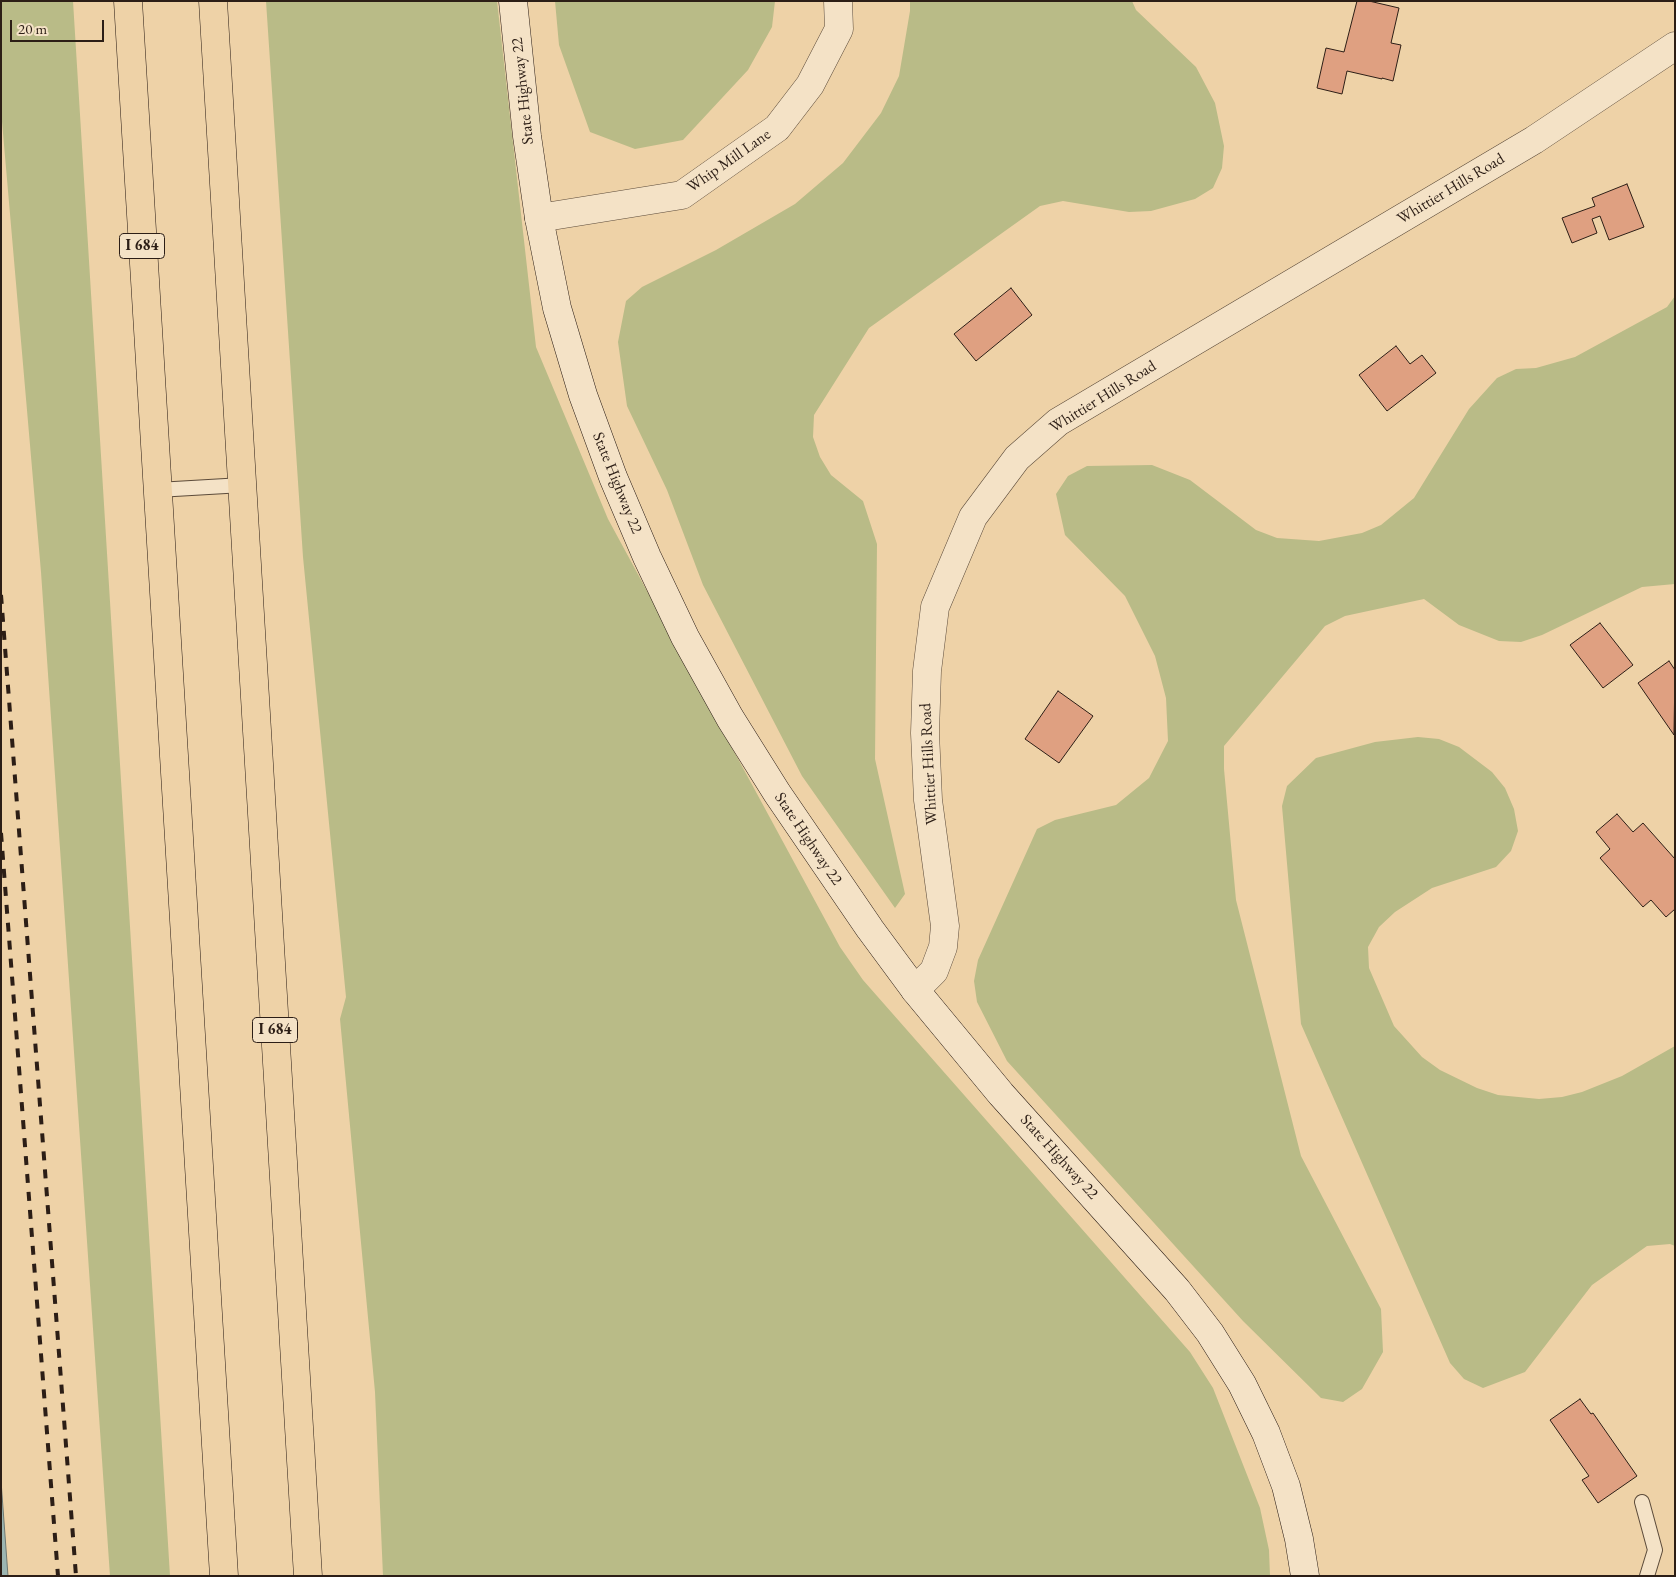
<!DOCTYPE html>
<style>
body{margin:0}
#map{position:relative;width:1676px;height:1577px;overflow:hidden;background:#eed2a7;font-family:"EB Garamond",serif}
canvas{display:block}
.frame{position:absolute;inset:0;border:2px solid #2c1e16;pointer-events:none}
.scale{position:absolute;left:10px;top:20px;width:94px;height:22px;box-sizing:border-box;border:2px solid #2c1e16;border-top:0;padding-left:6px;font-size:15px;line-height:18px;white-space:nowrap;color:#2c1e16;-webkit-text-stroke:4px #f4e2c6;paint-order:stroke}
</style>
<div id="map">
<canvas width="1676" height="1577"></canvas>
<div class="frame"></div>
<div class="scale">20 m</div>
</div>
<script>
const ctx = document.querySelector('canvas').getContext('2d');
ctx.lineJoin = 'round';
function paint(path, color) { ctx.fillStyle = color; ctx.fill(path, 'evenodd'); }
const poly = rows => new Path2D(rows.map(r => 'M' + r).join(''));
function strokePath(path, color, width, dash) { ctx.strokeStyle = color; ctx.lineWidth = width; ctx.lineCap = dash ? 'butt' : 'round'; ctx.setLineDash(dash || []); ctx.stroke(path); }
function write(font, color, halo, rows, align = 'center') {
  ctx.font = font + ' "EB Garamond",serif'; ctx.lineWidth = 4; ctx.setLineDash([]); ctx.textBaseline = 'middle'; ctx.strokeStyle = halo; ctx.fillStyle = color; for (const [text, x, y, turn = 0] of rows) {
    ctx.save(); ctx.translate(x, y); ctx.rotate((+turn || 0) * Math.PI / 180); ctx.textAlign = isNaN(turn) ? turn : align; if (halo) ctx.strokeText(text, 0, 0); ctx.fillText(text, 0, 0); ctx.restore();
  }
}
const green = poly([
 [1,1,73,1,170,1576,110,1576,41,572,1,110],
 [266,1,497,1,536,347,608,519,840,947,863,980,1190,1352,1213,1388,1260,1508,1269,1550,1270,1576,383,1576,375,1392,340,1019,346,997,303,557],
 [555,1,775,1,772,27,748,70,683,140,635,149,590,132,559,45],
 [910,1,1132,1,1136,10,1196,67,1215,103,1224,146,1222,168,1213,188,1195,199,1151,211,1129,212,1063,201,1040,206,869,328,814,415,813,437,820,457,831,475,863,501,877,544,875,759,905,894,895,908,802,776,703,585,667,490,627,406,618,342,626,301,642,287,716,250,795,204,843,163,881,113,899,76,910,11],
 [1675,296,1675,584,1642,587,1542,635,1521,642,1499,641,1459,625,1424,599,1345,616,1325,626,1224,746,1224,769,1236,900,1301,1156,1381,1309,1383,1352,1362,1389,1343,1402,1321,1398,1243,1321,1007,1061,977,1002,974,981,978,960,1037,829,1055,820,1116,805,1149,778,1168,741,1166,698,1155,656,1125,596,1065,535,1056,494,1068,476,1087,466,1152,465,1190,480,1256,530,1277,538,1319,541,1362,533,1381,525,1414,498,1469,409,1497,378,1516,369,1536,368,1575,357,1667,307],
 [1418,737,1439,739,1459,747,1492,772,1505,788,1514,809,1518,831,1511,851,1496,867,1432,888,1395,912,1379,927,1368,947,1369,968,1394,1026,1422,1057,1440,1070,1477,1088,1498,1095,1539,1099,1562,1097,1582,1092,1622,1076,1675,1046,1675,1246,1670,1244,1647,1246,1592,1285,1525,1372,1483,1388,1464,1379,1450,1363,1301,1024,1282,806,1287,786,1316,758,1375,742]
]);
const water = poly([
 [1,1481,8,1576,1,1576,1,1481]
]);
const building = poly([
 [1357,1,1369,1,1399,8,1391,43,1401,45,1393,81,1382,78,1382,79,1347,71,1342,94,1317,88,1326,48,1344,52,1357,1],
 [1627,184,1644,227,1609,240,1600,216,1592,219,1597,233,1572,243,1562,218,1595,206,1592,198,1627,184],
 [1011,288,1032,315,976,361,954,334,1011,288],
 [1396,346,1410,364,1422,355,1436,373,1387,411,1359,375,1396,346],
 [1600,623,1633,665,1603,688,1570,645,1600,623],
 [1669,661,1675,670,1674,735,1638,683,1669,661],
 [1058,691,1093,716,1059,763,1025,739,1058,691],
 [1617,814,1633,832,1643,823,1675,859,1675,909,1666,917,1651,900,1643,907,1600,858,1610,849,1596,832,1617,814],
 [1580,1399,1591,1414,1593,1413,1637,1476,1598,1503,1582,1480,1589,1476,1550,1420,1580,1399]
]);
const service = poly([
 [157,490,243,485],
 [1642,1502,1655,1550,1647,1576]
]);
const minor = poly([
 [539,218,682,195,777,128,810,85,839,29,838,1],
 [915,990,934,971,943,947,945,926,928,800,925,733,927,671,935,607,973,517,1017,458,1058,422,1534,140,1675,46]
]);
const secondary = poly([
 [513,1,527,136,539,218,557,308,583,395,613,477,647,557,685,637,730,718,777,793,870,929,915,990,1001,1094,1177,1290,1210,1333,1242,1384,1266,1433,1286,1486,1299,1539,1305,1576]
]);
const motorway = poly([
 [128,1,224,1576],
 [213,1,308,1576]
]);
const rail = poly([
 [1,595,76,1576],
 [1,833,58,1576]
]);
const shields = [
 [142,246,45],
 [275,1030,45]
];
const shieldNames = [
 ["I 684",142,246],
 ["I 684",275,1030]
];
const streetNames = [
 ["State Highway 22",523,91,-96],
 ["Whip Mill Lane",729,161,-35],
 ["Whittier Hills Road",1451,189,-31],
 ["Whittier Hills Road",1103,397,-32],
 ["State Highway 22",617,483,68],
 ["Whittier Hills Road",929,764,-93],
 ["State Highway 22",808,839,56],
 ["State Highway 22",1059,1157,48]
];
paint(green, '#b9bb87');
paint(water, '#9cb5b1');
strokePath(water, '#6f7973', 1);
paint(building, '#dfa081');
strokePath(building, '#2c1e16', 1);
strokePath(service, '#5c4b3a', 16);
strokePath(minor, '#5c4b3a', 29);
strokePath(secondary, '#2c1e16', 29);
strokePath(motorway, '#2c1e16', 29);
strokePath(service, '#f4e2c6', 14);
strokePath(minor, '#f4e2c6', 28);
strokePath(secondary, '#f4e2c6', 28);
strokePath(motorway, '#eed2a7', 28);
strokePath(rail, '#2c1e16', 4, [9, 9]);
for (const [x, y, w] of shields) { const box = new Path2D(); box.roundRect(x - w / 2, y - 12.5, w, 25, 4); ctx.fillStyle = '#f4e2c6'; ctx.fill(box); strokePath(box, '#2c1e16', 1); }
write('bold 15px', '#2c1e16', null, shieldNames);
write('16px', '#2c1e16', '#f4e2c6', streetNames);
</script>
